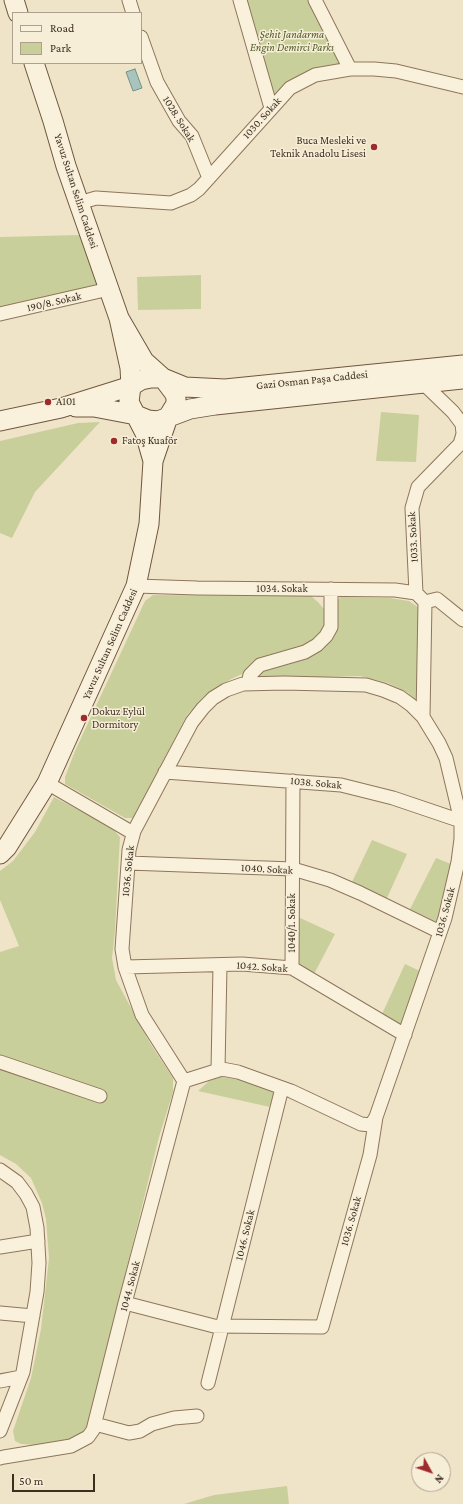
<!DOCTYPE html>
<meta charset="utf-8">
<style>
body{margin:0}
#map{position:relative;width:463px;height:1504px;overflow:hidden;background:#f0e4c8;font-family:"Crimson Pro",serif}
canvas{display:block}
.legend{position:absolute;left:12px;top:12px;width:130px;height:52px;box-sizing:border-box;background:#f7eed8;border:1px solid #ada18e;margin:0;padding:5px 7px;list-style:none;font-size:12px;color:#3d2e20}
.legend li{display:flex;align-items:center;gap:8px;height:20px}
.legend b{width:20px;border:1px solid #ada18e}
.north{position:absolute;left:411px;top:1452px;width:40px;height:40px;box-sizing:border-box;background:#f7eed8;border:1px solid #ada18e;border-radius:50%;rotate:130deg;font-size:11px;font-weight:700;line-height:16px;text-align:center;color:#3d2e20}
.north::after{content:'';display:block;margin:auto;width:14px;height:18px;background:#9e2a2b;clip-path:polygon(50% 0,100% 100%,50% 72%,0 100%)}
.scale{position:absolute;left:12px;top:1474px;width:83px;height:18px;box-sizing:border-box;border:2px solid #3d2e20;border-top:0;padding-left:5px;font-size:12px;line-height:14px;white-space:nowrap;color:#3d2e20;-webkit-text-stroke:3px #f7eed8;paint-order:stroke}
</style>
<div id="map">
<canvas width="463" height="1504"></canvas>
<ul class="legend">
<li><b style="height:5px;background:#faf1dc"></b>Road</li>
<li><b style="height:11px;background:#c9cf9b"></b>Park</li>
</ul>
<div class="north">N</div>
<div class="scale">50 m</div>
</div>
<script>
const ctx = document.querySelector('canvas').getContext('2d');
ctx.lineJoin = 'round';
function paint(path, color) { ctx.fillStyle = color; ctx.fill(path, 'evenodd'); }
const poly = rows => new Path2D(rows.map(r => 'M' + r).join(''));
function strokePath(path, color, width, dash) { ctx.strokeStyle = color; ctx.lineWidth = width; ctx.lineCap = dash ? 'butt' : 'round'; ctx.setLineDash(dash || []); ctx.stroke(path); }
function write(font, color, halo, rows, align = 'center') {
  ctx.font = font + ' "Crimson Pro",serif'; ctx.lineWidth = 3; ctx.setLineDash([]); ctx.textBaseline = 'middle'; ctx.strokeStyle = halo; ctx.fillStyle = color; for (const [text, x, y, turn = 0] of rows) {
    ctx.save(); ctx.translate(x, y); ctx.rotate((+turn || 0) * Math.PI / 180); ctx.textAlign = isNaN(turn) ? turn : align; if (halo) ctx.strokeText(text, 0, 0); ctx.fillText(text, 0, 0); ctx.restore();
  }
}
const green = poly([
 [240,0,315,0,350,69,315,75,271,108],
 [80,235,98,287,0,308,0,237],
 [201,275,201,309,138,310,137,277],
 [381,412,419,415,416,462,376,461],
 [100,422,35,492,12,538,0,533,0,441,78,423],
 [153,595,311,596,318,602,324,609,326,615,326,623,322,633,313,642,231,679,203,697,187,715,133,818,125,818,65,784,65,777,75,751,145,601],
 [340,597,390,598,409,601,425,612,419,705,408,693,388,683,360,676,255,679,260,670,319,649,332,638,337,625,337,603],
 [54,797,111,827,120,837,115,931,112,958,116,980,150,1043,173,1078,173,1092,159,1137,89,1422,86,1429,82,1433,67,1441,35,1445,21,1444,15,1441,13,1431,31,1378,41,1329,49,1258,46,1219,42,1203,31,1178,16,1164,0,1155,0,952,19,946,0,900,0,871,13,861,35,832],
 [372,840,407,854,387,898,352,882],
 [436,858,451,864,437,922,410,909],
 [298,917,335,934,314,974,298,963],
 [405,964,420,971,402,1026,382,1014],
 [224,1076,250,1082,274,1091,270,1107,198,1091,209,1081],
 [287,1486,289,1504,184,1504,214,1495]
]);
const water = poly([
 [135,69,142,88,133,91,126,72,135,69]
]);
const street = poly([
 [129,0,133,13],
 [240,0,271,108],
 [315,0,350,69],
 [141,37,157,82,179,121,192,136,209,178],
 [79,203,96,198,171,203,191,195,199,189,290,88,315,75,350,69,374,69,396,71,417,76,463,87],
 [0,314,109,289],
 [423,383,453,412,462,424,463,433],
 [136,586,197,588,395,590,416,593,425,602],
 [416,593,412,508,418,487,455,449,460,444,463,434],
 [425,602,437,599,463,620],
 [248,684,250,675,260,665,305,652,317,645,326,636,331,627,331,589],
 [423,717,425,602],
 [165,772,341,785,393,798,461,821],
 [47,783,133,833],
 [128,863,293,869,330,880,360,893,440,932],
 [125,967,242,964,292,968,405,1035],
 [292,968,293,781],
 [0,1062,100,1096],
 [218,1070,220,965],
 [184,1081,222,1069,238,1072,291,1091,361,1124,371,1125,376,1117],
 [0,1170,17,1182,26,1194,33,1207,37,1228,39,1263,37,1292,23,1372,0,1431],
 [0,1247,38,1241],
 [125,1303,214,1326,322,1327,370,1155,376,1117,445,918,458,862,461,839,461,821,446,758,439,743,423,717,411,705,400,697,383,690,366,685,284,683,243,684,226,690,213,698,203,708,192,722,134,831,129,850,122,949,125,967,142,1015,184,1081],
 [0,1313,33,1316],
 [0,1381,21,1377],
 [208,1383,282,1088],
 [95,1424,129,1433,140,1431,152,1424,174,1418,197,1416],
 [0,1458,4,1457,71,1446,88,1437,93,1430,125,1303,184,1081]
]);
const secondary = poly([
 [14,0,18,13],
 [34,63,53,121,66,166,119,318,130,368,131,386,129,402,145,433,153,461],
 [76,407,94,407,136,415,148,420,158,421,190,409,215,405,463,379],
 [0,421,61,408,131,386,141,380,151,378,163,378,185,387,225,389,463,365],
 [0,854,7,847,47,783,136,586,149,524,153,461,168,417,176,404,176,399,175,394,163,378,144,361,119,318]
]);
const markers = [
 [374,147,4,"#9e2a2b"],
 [48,402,4,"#9e2a2b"],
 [114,441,4,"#9e2a2b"],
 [84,718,4,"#9e2a2b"]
];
const parkNames = [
 ["Şehit Jandarma",292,35],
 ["Engin Demirci Parkı",292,48]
];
const streetNames = [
 ["1030. Sokak",262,118,-48],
 ["1028. Sokak",179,119,58],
 ["Yavuz Sultan Selim Caddesi",76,191,72],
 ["190/8. Sokak",54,302,-13],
 ["Gazi Osman Paşa Caddesi",312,380,-6],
 ["1033. Sokak",413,537,-93],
 ["1034. Sokak",282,589],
 ["Yavuz Sultan Selim Caddesi",110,644,-66],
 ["1038. Sokak",316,783,5],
 ["1040. Sokak",267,869,3],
 ["1036. Sokak",128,871,-84],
 ["1036. Sokak",445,912,-75],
 ["1040/1. Sokak",292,923,-90],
 ["1042. Sokak",262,967,4],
 ["1036. Sokak",351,1221,-74],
 ["1046. Sokak",245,1235,-76],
 ["1044. Sokak",130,1286,-75]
];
const poiNames = [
 ["Buca Mesleki ve",366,141,"right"],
 ["Teknik Anadolu Lisesi",366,154,"right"],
 ["A101",56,402],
 ["Fatoş Kuaför",122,441],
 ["Dokuz Eylül",92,712],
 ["Dormitory",92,725]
];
paint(green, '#c9cf9b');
paint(water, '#a9c4bc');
strokePath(water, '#6f938a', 1);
strokePath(street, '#8d765c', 15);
strokePath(secondary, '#6f573f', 21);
strokePath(street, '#faf1dc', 13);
strokePath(secondary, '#faf1dc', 19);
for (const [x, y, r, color] of markers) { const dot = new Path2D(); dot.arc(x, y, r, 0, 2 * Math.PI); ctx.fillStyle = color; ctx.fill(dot); strokePath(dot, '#f7eed8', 1.5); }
write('italic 11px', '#4d5a26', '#f7eed8', parkNames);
write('11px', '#3d2e20', '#f7eed8', streetNames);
write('11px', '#3d2e20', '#f7eed8', poiNames, 'left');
</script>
